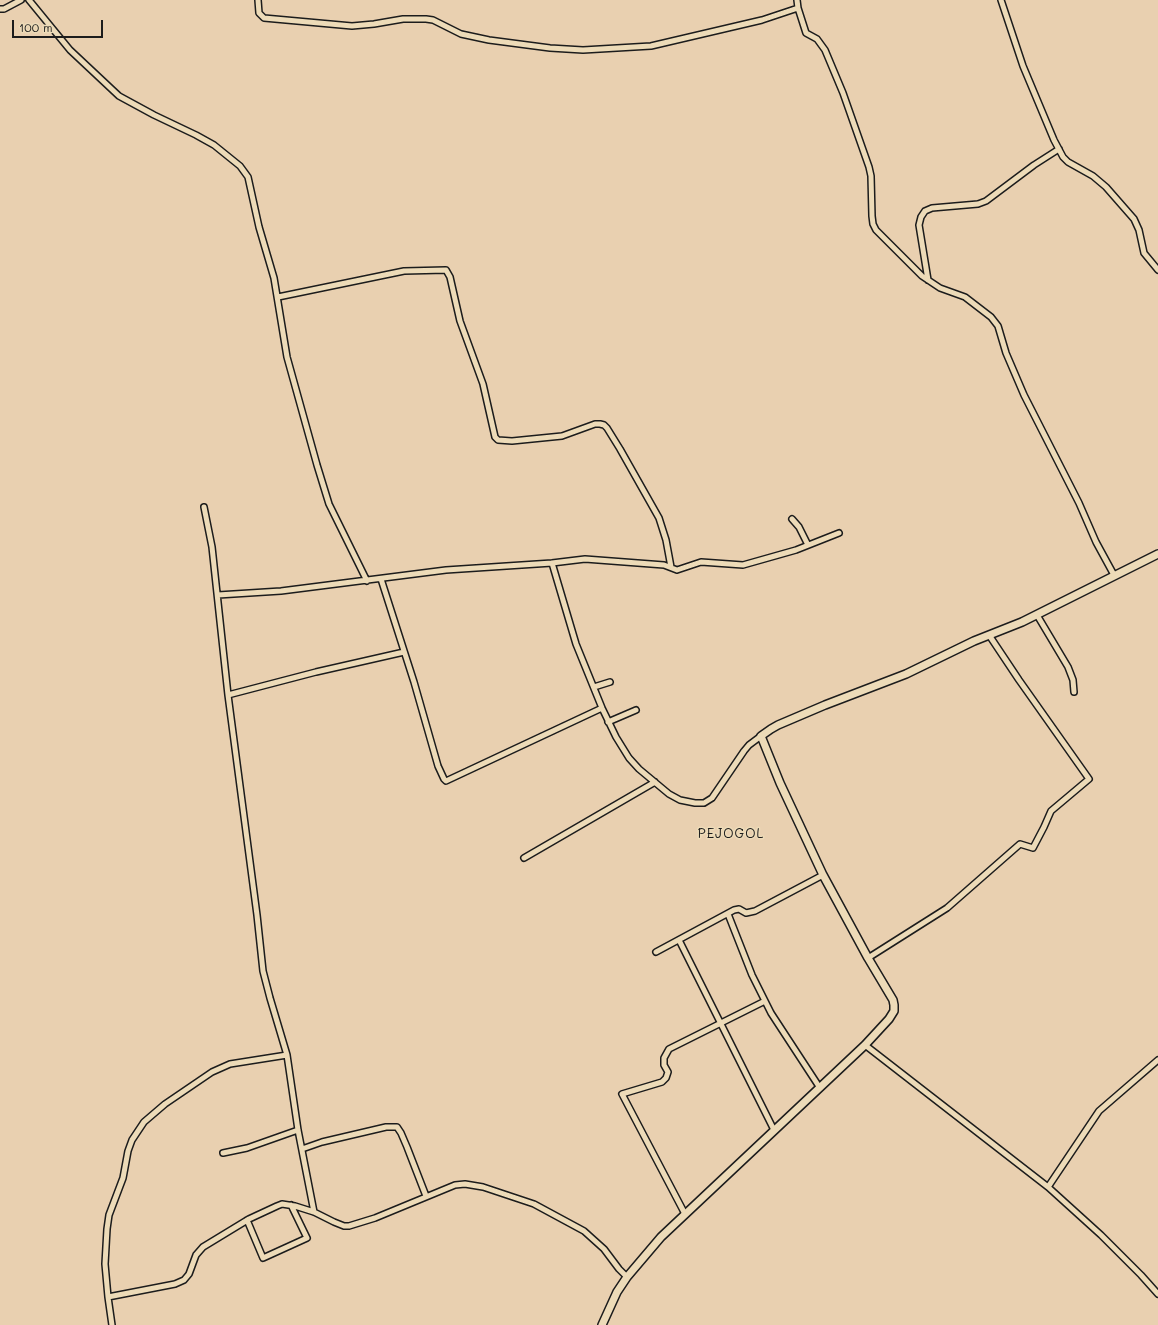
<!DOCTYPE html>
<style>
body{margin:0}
#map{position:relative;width:1158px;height:1325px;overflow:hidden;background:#e9d0b0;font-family:Mali,sans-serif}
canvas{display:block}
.scale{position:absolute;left:12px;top:20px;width:91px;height:18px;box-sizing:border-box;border:2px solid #1c1c1c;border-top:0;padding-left:5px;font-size:12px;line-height:14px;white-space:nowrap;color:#1c1c1c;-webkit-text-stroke:3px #eddbb8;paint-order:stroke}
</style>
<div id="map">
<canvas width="1158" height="1325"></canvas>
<div class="scale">100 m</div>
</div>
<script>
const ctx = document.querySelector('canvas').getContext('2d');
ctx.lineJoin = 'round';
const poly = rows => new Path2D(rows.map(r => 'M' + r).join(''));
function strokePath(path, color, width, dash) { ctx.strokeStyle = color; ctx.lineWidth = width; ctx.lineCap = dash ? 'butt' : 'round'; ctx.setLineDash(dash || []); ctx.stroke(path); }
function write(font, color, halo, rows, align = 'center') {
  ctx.font = font + ' Mali,sans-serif'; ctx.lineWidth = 3; ctx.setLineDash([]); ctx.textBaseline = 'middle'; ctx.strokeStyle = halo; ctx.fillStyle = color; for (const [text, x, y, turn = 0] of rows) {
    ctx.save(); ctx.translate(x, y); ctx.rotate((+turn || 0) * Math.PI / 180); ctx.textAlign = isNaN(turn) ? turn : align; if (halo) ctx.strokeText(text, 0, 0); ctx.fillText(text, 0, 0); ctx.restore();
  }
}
const minor = poly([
 [29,0,70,50,119,96,154,115,196,135,214,145,240,166,248,177,259,227,274,278,287,357,317,465,329,504,367,581],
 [258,0,259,13,264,18,352,26,374,24,403,19,426,19,433,20,461,34,489,40,550,48,583,50,651,46,762,20,798,8,797,0],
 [1001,0,1023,66,1054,140,1063,157,1068,162,1093,176,1106,187,1134,219,1139,230,1144,253,1158,270],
 [798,8,806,33,817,39,825,50,843,93,869,167,871,176,872,216,873,224,876,230,922,276,940,288,965,297,991,317,998,326,1006,353,1024,395,1079,503,1096,542,1114,575],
 [0,9,4,9,21,0],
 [928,280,919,225,921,217,925,211,932,208,978,204,986,201,1034,165,1059,149],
 [278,297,404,271,446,270,450,277,460,321,483,384,495,437,498,440,512,441,562,436,595,424,600,424,604,425,607,428,620,449,659,518,666,540,671,567],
 [204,507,212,547,228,695,257,915,263,971,270,998,287,1055,298,1130,314,1212],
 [792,519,799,527,808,545],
 [552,563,576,644,602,708,616,737,629,758,639,769,669,794,680,800,695,803,704,803,712,798,744,751,749,745,761,736],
 [381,579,414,682,438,766,444,779,446,781,602,708],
 [218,595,281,591,446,570,552,563,585,559,664,565,677,570,701,562,743,565,796,550,839,533],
 [1037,615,1068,667,1073,680,1074,692],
 [594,687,610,682],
 [228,695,316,672,404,652],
 [608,722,636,710],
 [524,858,655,782],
 [728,914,752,975,771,1013,820,1088],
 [679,940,774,1130],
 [656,952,734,910,739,909,746,913,755,911,823,875],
 [868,958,947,908,1020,844,1033,848,1044,827,1051,811,1089,779,1019,680,989,635],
 [865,1045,1048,1187,1101,1235,1141,1275,1158,1294],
 [302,1149,322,1142,386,1127,397,1127,401,1133,407,1147,426,1196],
 [223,1153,247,1148,298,1130],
 [1048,1187,1099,1111,1158,1060],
 [685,1214,622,1094,662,1082,666,1078,668,1072,664,1065,664,1058,669,1049,765,1001],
 [247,1220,263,1258,307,1238,291,1205],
 [108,1297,175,1284,184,1280,189,1274,196,1255,203,1247,249,1219,277,1206,282,1204,295,1206,314,1212,334,1222,344,1226,349,1226,375,1218,455,1185,465,1184,483,1187,534,1204,584,1231,604,1249,619,1269,627,1277],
 [112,1325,108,1297,105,1264,107,1229,109,1215,123,1178,128,1151,132,1140,144,1122,165,1104,212,1072,230,1064,287,1055]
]);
const tertiary = poly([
 [602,1325,617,1292,627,1277,661,1237,865,1045,889,1019,894,1011,894,1005,893,1000,868,958,823,875,780,783,761,736,771,729,778,725,825,705,906,674,974,641,1022,622,1158,554]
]);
const quarterNames = [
 ["PEJOGOL",731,834]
];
strokePath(minor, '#1c1c1c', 8);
strokePath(tertiary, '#1c1c1c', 10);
strokePath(minor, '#eddbb8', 5);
strokePath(tertiary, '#eddbb8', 7);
ctx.letterSpacing = '1px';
write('13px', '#1c1c1c', '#eddbb8', quarterNames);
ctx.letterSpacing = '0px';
</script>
